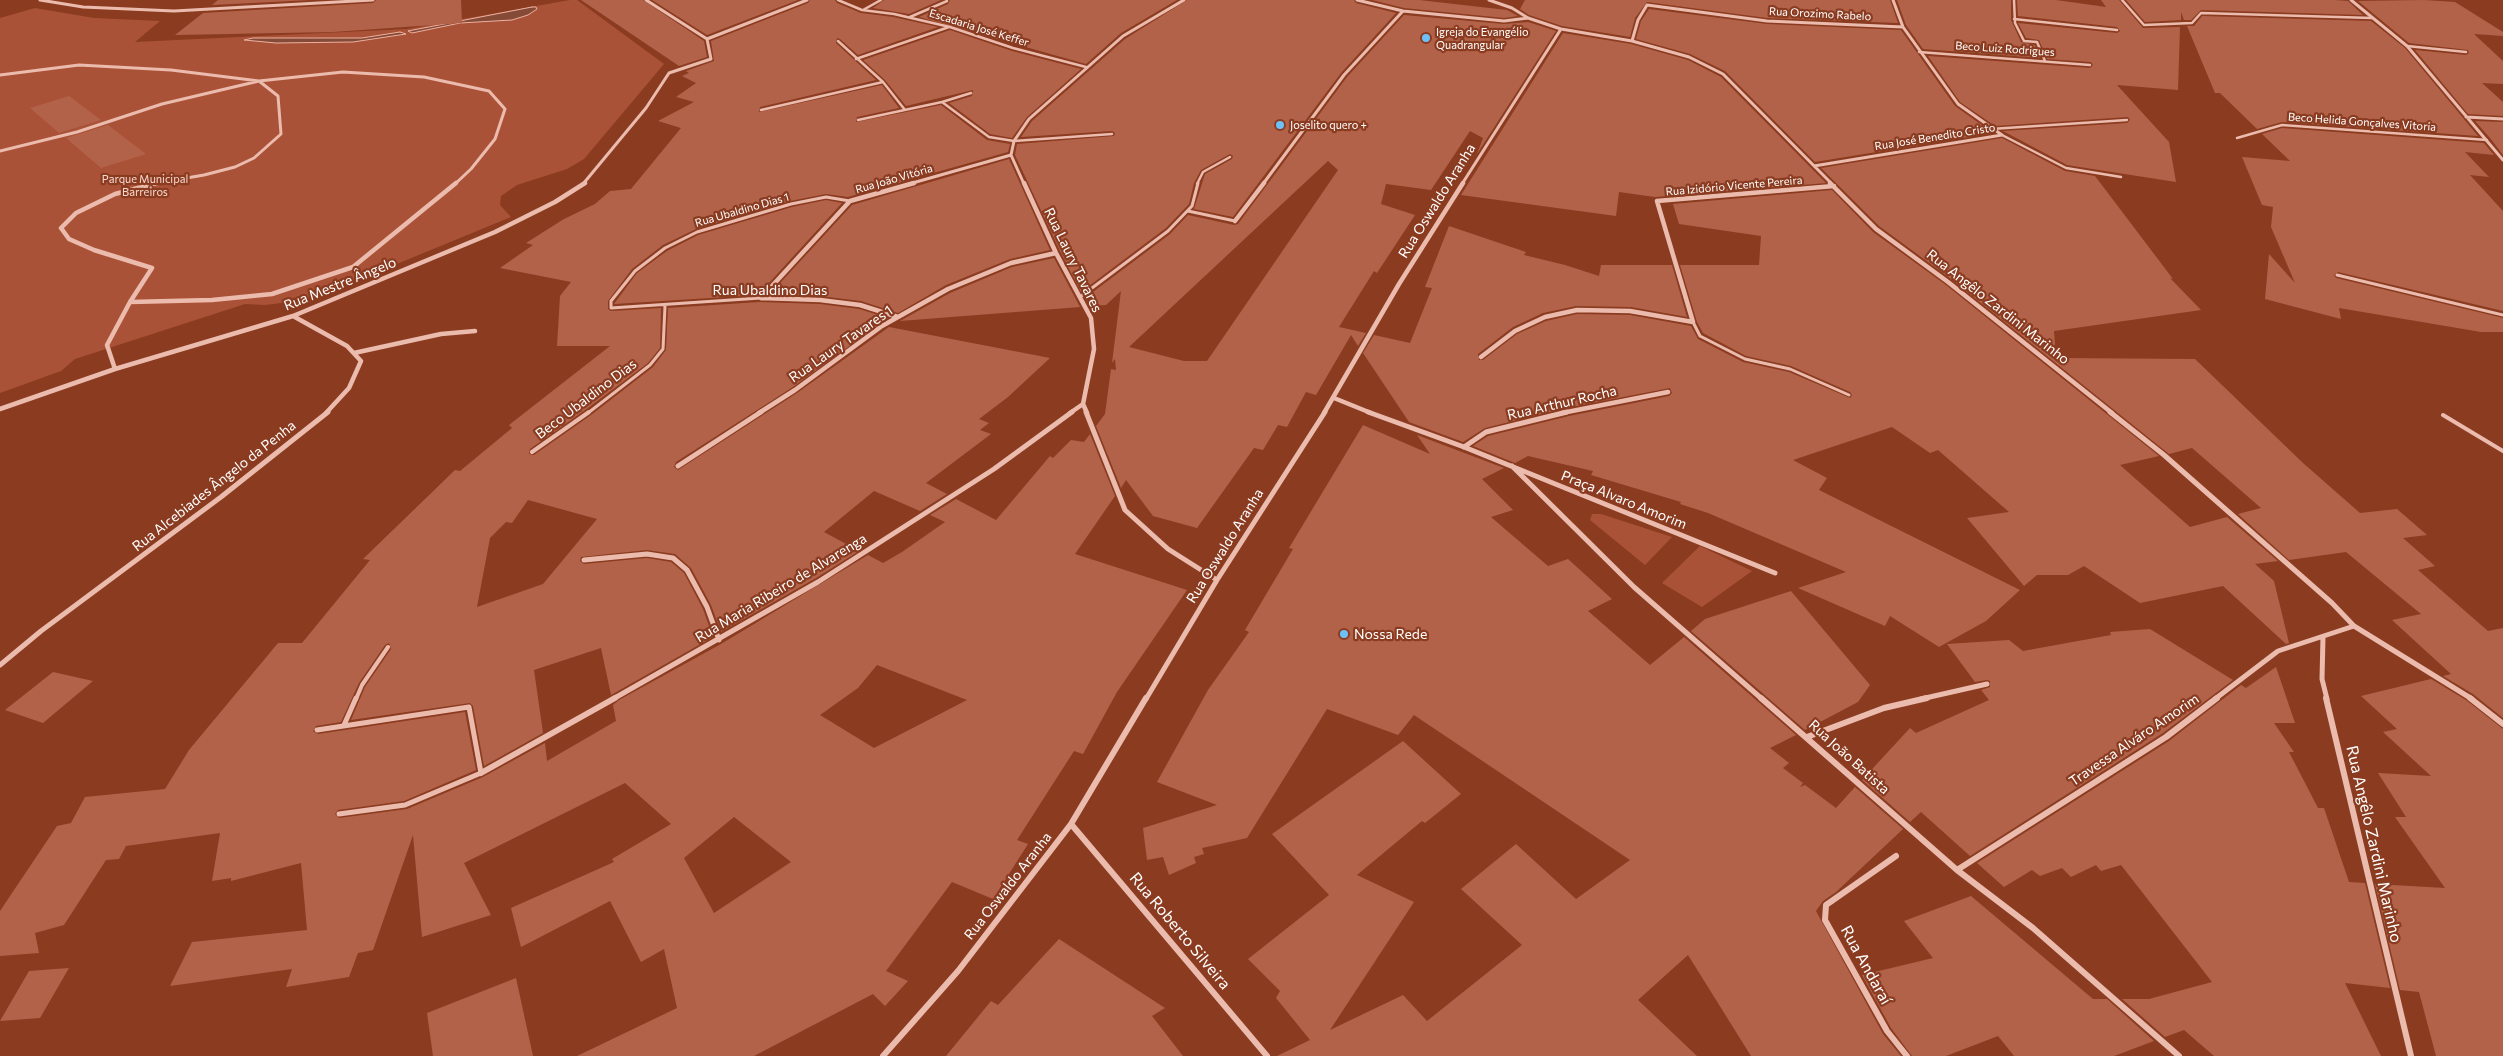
<!DOCTYPE html>
<meta charset="utf-8">
<style>
body{margin:0}
canvas{display:block;background:#8a3b20}
</style>
<canvas width="2503" height="1056"></canvas>
<script>
const ctx = document.querySelector('canvas').getContext('2d');
ctx.lineJoin = 'round';
function paint(path, color) { ctx.fillStyle = color; ctx.fill(path, 'evenodd'); }
const poly = rows => new Path2D(rows.map(r => 'M' + r).join(''));
function strokePath(path, color, width, dash) { ctx.strokeStyle = color; ctx.lineWidth = width; ctx.lineCap = dash ? 'butt' : 'round'; ctx.setLineDash(dash || []); ctx.stroke(path); }
function write(font, color, halo, rows, align = 'center') {
  ctx.font = font + ' Commissioner,sans-serif'; ctx.lineWidth = 4.5; ctx.setLineDash([]); ctx.textBaseline = 'middle'; ctx.strokeStyle = halo; ctx.fillStyle = color; for (const [text, x, y, turn = 0] of rows) {
    ctx.save(); ctx.translate(x, y); ctx.rotate((+turn || 0) * Math.PI / 180); ctx.textAlign = isNaN(turn) ? turn : align; if (halo) ctx.strokeText(text, 0, 0); ctx.fillText(text, 0, 0); ctx.restore();
  }
}
const green = poly([
 [570,0,577,0,664,64,584,159,567,169,517,185,501,196,500,205,511,217,336,289,297,301,265,305,245,304,75,359,61,371,0,393,0,18,35,8,94,18,160,21,135,42,407,29],
 [1592,514,1601,514,1672,537,1645,565,1590,520],
 [1700,546,1752,571,1702,607,1662,583]
]);
const water = poly([
 [532,7,536,7,537,9,528,15,512,20,460,23,412,33,408,31,532,7],
 [400,32,406,34,353,42,276,43,244,40,253,38,362,38,400,32]
]);
const building = poly([
 [218,0,311,0,212,5],
 [376,0,461,0,462,23,333,32,175,35,203,13,373,3],
 [581,0,643,0,704,41,707,57,679,66],
 [652,0,798,0,707,35],
 [810,0,835,0,837,3,861,13,893,17,938,27,858,55,840,39,837,38,836,43,876,80,760,107,759,112,882,85,899,108,857,117,856,122,941,105,987,140,1010,144,1008,152,848,197,826,194,790,201,696,229,663,245,632,269,608,301,608,309,611,311,661,308,660,348,648,363,588,408,530,449,529,454,534,455,591,415,653,367,666,350,668,308,759,302,820,304,859,309,888,318,793,387,676,462,674,467,678,470,797,393,889,327,1050,358,1008,397,979,419,989,423,980,430,991,434,926,483,947,494,920,511,874,491,824,532,859,551,816,578,721,632,711,605,691,568,675,554,647,550,581,557,580,561,584,564,647,558,671,562,684,573,703,609,713,637,611,695,601,648,534,670,543,733,484,766,473,706,470,703,351,720,365,687,391,649,389,643,385,645,359,683,341,722,316,726,313,731,318,734,465,712,476,770,404,801,338,810,335,814,339,818,407,809,483,777,545,743,547,761,616,721,613,705,619,700,721,644,868,555,883,563,902,552,945,522,930,515,956,499,996,520,1050,456,1053,458,1071,440,1084,442,1090,434,1115,496,1075,554,1187,590,1117,692,1083,754,1074,751,1017,840,1028,844,993,899,952,882,886,971,908,981,885,1006,873,994,754,1056,577,1056,677,1008,664,949,641,962,610,901,521,947,511,908,614,862,612,859,671,824,625,783,464,863,491,915,422,937,413,835,373,950,358,953,349,977,286,987,292,969,170,986,192,942,307,930,301,863,231,881,231,878,212,881,220,833,126,846,119,859,106,860,64,925,35,933,39,953,0,956,0,911,57,826,71,823,85,797,165,789,189,750,278,643,302,643,370,560,363,559,455,470,460,471,512,428,509,425,610,346,557,346,560,296,571,282,500,268,533,245,526,243,564,219,595,204,610,191,631,189,681,128,658,121,694,102,676,97,696,83,682,76,689,73,686,71,714,61,711,41,808,3],
 [528,500,597,519,543,584,477,607,490,538,506,522,512,523],
 [877,665,967,700,874,748,820,715,858,688],
 [734,817,791,862,714,913,684,858],
 [884,0,941,0,909,14,873,8],
 [950,0,1177,0,1121,33,1086,64,919,17,948,4],
 [1187,0,1354,0,1356,3,1396,13,1341,73,1233,217,1194,209,1205,174,1232,159,1233,156,1230,154,1201,170,1194,183,1189,204,1166,228,1081,292,1060,251,1015,155,1017,144,1114,136,1115,133,1112,131,1021,137,1032,121,1125,39],
 [1372,0,1419,0,1507,10,1518,16,1504,18,1404,8],
 [1525,0,1890,0,1898,23,1767,18,1647,2,1635,18,1630,37,1562,26,1529,15,1520,9],
 [1897,0,2011,0,2011,20,2021,42,2035,45,2040,58,1923,49,1906,25],
 [2017,0,2056,0,2106,7,2101,0,2119,0,2143,28,2180,27,2178,90,2117,85,2169,142,2176,182,2067,165,2003,131,2127,123,2130,120,2128,117,1995,126,1960,102,1928,56,2090,68,2093,65,2091,62,2047,59,2039,40,2026,38,2018,23,2117,33,2120,31,2117,27,2018,16],
 [2126,0,2335,0,2348,1,2363,15,2201,10,2191,20,2184,20,2181,12,2181,20,2145,22],
 [2424,0,2455,2,2503,32,2503,36,2474,34,2503,61,2503,84,2482,83,2503,102,2503,116,2468,114,2415,50,2466,55,2469,53,2468,50,2409,43,2358,1],
 [1649,9,1767,24,1901,30,1955,106,1993,133,1815,162,1725,71,1690,54,1636,39,1641,21],
 [1404,15,1504,24,1528,22,1556,31,1477,154,1483,138,1470,131,1431,190,1386,184,1381,204,1415,215,1377,273,1374,271,1339,327,1366,333,1358,346,1351,335,1316,395,1306,392,1287,427,1278,425,1263,450,1254,448,1197,528,1153,516,1126,480,1121,488,1096,426,1105,414,1111,369,1116,370,1115,359,1112,363,1121,291,1106,305,1089,306,1085,298,1170,234,1188,215,1234,225,1238,224,1347,77],
 [1328,161,1338,170,1207,361,1184,361,1129,347],
 [2202,16,2371,21,2405,48,2478,136,2282,122,2257,129,2220,93,2215,93,2187,26,2194,26],
 [950,30,1012,51,1081,69,1027,117,1012,138,990,134,949,103,972,96,973,90,906,106,885,80,863,60],
 [1563,33,1631,44,1688,60,1721,77,1826,183,1655,197,1619,192,1616,216,1461,195],
 [69,96,101,120,59,133,30,108],
 [2475,121,2503,122,2503,155,2490,138],
 [108,125,146,154,101,168,66,138],
 [2282,128,2484,143,2494,155,2465,152,2489,177,2470,175,2503,211,2503,311,2338,272,2334,275,2336,278,2503,318,2503,332,2481,332,2339,308,2341,319,2265,299,2269,254,2295,283,2271,227,2273,207,2262,205,2242,157,2290,161,2262,134],
 [2002,138,2065,171,2095,176,2173,279,2170,278,2201,310,2054,331,2056,358,2195,359,2303,463,2360,513,2397,509,2427,535,2403,538,2435,566,2418,570,2488,631,2503,628,2503,718,2473,694,2443,676,2451,674,2392,620,2421,614,2346,552,2289,560,2238,514,2261,508,2192,448,2169,454,1951,279,1879,226,1821,168],
 [1009,159,1050,250,1010,259,946,285,898,313,861,301,820,296,770,294,852,205],
 [1832,190,1873,232,1946,285,2159,456,2120,465,2190,527,2227,517,2278,561,2255,564,2274,581,2289,643,2286,644,2223,586,2140,603,2084,566,2068,575,2037,575,2024,586,1967,518,2009,512,1938,450,1930,453,1892,427,1793,460,1827,478,1819,490,2020,590,1986,621,1939,647,1890,616,1885,626,1798,588,1846,572,1708,513,1680,504,1681,502,1591,475,1593,471,1528,456,1515,463,1473,446,1488,436,1569,416,1669,396,1672,393,1670,388,1566,408,1485,428,1463,442,1409,422,1363,353,1374,335,1410,343,1432,288,1425,287,1449,226,1526,252,1524,255,1565,265,1599,276,1601,265,1672,265,1687,317,1631,307,1576,306,1543,313,1513,327,1478,354,1479,360,1483,360,1517,334,1546,321,1577,314,1630,315,1691,326,1698,339,1743,362,1789,372,1850,398,1852,395,1850,392,1791,366,1746,356,1703,333,1697,322,1680,265,1759,265,1761,236,1679,224,1673,204],
 [826,200,842,203,758,295,614,304,637,273,667,251,698,235,792,207],
 [1054,258,1080,307,900,321,950,293,1012,267],
 [1363,425,1430,454,1417,435,1504,468,1482,479,1513,510,1491,517,1548,566,1568,559,1612,599,1588,611,1650,665,1684,637,1796,735,1770,748,1789,763,1783,768,1803,783,1800,787,1805,785,1836,808,1855,787,1903,829,1836,892,1823,901,1816,911,1883,1034,1901,1056,1751,1056,1688,955,1638,1000,1697,1056,1277,1056,1310,1040,1276,998,1280,991,1248,959,1329,895,1272,834,1403,741,1461,794,1425,823,1422,821,1357,875,1414,902,1330,1030,1403,995,1427,1021,1522,945,1461,889,1516,844,1576,899,1630,860,1414,715,1398,735,1327,709,1247,838,1202,848,1204,854,1194,857,1196,863,1169,875,1163,857,1147,860,1143,828,1217,805,1157,782,1208,690,1249,632,1245,630,1293,549,1289,548],
 [1791,591,1870,685,1858,702,1805,730,1691,631,1705,619],
 [2150,629,2233,680,2163,733,1970,856,1921,812,1910,822,1862,780,1910,728,1916,733,1989,700,1981,690,1990,687,1990,681,1987,680,1975,682,1947,644,2009,640,2023,651,2111,635,2110,632],
 [2276,667,2295,723,2274,723,2294,752,2289,752,2318,808,2324,808,2349,882,2365,883,2390,988,2345,983,2381,1056,2214,1056,2184,1030,2165,1037,2122,999,2149,999,2212,982,2121,865,2101,871,2096,865,2071,877,2062,868,2040,876,2032,870,2004,887,1977,863,2169,741,2241,685,2246,688],
 [53,672,93,681,43,723,5,710],
 [2431,679,2466,700,2503,729,2503,1056,2436,1056,2419,992,2400,990,2375,884,2445,888,2395,817,2406,817,2378,773,2431,776,2383,732,2397,729,2361,696],
 [1971,896,2093,999,2107,999,2154,1041,2114,1056,2014,1056,1998,1036,1946,1056,1912,1056,1891,1028,1862,975,1933,958,1904,921],
 [1059,939,1165,1008,1152,1016,1183,1056,946,1056,991,1001,998,1005],
 [69,968,40,1018,0,1021,29,971],
 [516,978,533,1056,433,1056,427,1013]
]);
const laneFar3 = poly([
 [838,0,862,10,894,14,950,27,1013,48,1086,67],
 [2014,0,2015,23,2024,41,2037,42,2045,61],
 [2122,0,2144,25,2192,23,2201,13,2372,18],
 [863,10,881,0],
 [910,17,947,1],
 [2014,19,2117,30],
 [838,41,883,82,905,110],
 [2407,46,2466,52],
 [1919,52,2090,65],
 [856,59,949,27],
 [942,102,989,137,1014,141,1112,134],
 [761,110,883,82],
 [858,120,942,102,971,93],
 [1991,129,2127,120],
 [2002,135,2066,168,2121,177],
 [2237,138,2282,125,2487,140],
 [1197,184,1203,172,1230,157]
]);
const laneFar2 = poly([
 [1188,211,1235,221],
 [2337,275,2503,315],
 [1080,297,1168,231,1192,206,1198,183],
 [761,298,611,308,611,301,635,271,665,248,697,232,791,204,826,197,850,201],
 [1693,322,1700,336,1745,359,1790,369,1849,395],
 [588,413,650,365,663,349,665,306]
]);
const laneFar1 = poly([
 [2443,415,2503,451],
 [532,452,589,412],
 [356,699,362,685,388,647]
]);
const lane = poly([
 [344,725,356,698],
 [317,730,469,707,481,773,405,805,339,814]
]);
const streetFar3 = poly([
 [40,0,83,7,174,11,373,0],
 [646,0,707,39],
 [1357,0,1403,11,1504,21,1528,18],
 [1489,0,1512,8,1528,18,1561,29,1632,41,1689,57,1723,74,1832,184],
 [2351,0,2407,46,2503,160],
 [707,39,807,0],
 [1632,41,1638,20,1647,5,1767,21,1903,27],
 [0,75,79,65,171,70,259,81,278,96,281,134,254,158,235,167,204,175,152,184],
 [2466,117,2503,119],
 [0,151,77,132,162,104,259,81,343,72,424,77,489,91,505,109,495,139,471,169,455,184],
 [1814,166,2002,135,1958,104,1903,27,1893,0],
 [583,184,646,108,669,73,711,59,707,39],
 [909,184,1011,155],
 [1024,184,1011,155,1014,141,1029,119,1123,36,1184,0],
 [1263,184,1344,75,1403,11],
 [1462,184,1561,29]
]);
const streetFar2 = poly([
 [1024,183,1056,253,1091,318,1094,349,1083,404,1087,413],
 [1830,183,1876,229,1948,282,2112,413],
 [1235,221,1264,183],
 [761,298,850,201,914,183],
 [761,298,820,300,860,305,898,317],
 [130,302,212,300,272,294,353,267,456,183],
 [293,316,347,346,361,361,349,388,326,413],
 [354,353,441,334,475,331],
 [1481,357,1515,331,1545,317,1577,310,1630,311,1693,322,1657,201,1834,186],
 [115,369,107,345,130,302,152,268,94,250,69,239,61,228,76,213,115,194,157,183],
 [1334,398,1371,413],
 [0,409,115,369,293,316,495,232,555,202,585,183],
 [759,413,795,390,882,326,948,289,1011,263,1056,253],
 [1070,413,1083,404],
 [1324,413,1399,284,1463,183],
 [1562,413,1668,392]
]);
const streetFar1 = poly([
 [1086,412,1125,510,1168,549,1217,580],
 [1368,412,1464,447,1775,573],
 [2110,412,2164,455,2332,603,2354,626,2472,699],
 [1464,447,1486,432,1567,412],
 [678,466,761,412],
 [1512,466,1634,587,1762,699],
 [584,560,647,554,673,558,687,570,707,607,719,640],
 [2323,637,2322,679,2327,699],
 [0,665,41,631,221,497,328,412],
 [613,699,818,582,994,469,1072,412],
 [1146,699,1217,580,1325,412],
 [1921,699,1987,684],
 [2215,699,2278,651,2354,626]
]);
const street = poly([
 [1761,698,1957,870,2033,928,2179,1056],
 [2326,698,2411,1056],
 [2470,698,2503,724],
 [1807,737,1884,708,1927,698],
 [481,773,615,698],
 [1071,824,1267,1056],
 [1896,856,1826,905,1825,920,1887,1031,1907,1056],
 [1957,870,2166,737,2217,698],
 [883,1056,958,971,1071,824,1146,698]
]);
const markers = [
 [1426,38,5,"#6ec1f8"],
 [1280,125,5,"#6ec1f8"],
 [1344,634,5,"#6ec1f8"]
];
const farStreetnames = [
 ["Rua Orozimo Rabelo",1820,14,3],
 ["Escadaria José Keffer",979,28,17],
 ["Beco Luiz Rodrigues",2005,49,4],
 ["Beco Helida Gonçalves Vitoria",2362,122,4],
 ["Rua José Benedito Cristo",1935,137,-9],
 ["Rua João Vitória",894,179,-16],
 ["Rua Izidório Vicente Pereira",1734,186,-5],
 ["Rua Ubaldino Dias 1",742,210,-16]
];
const farPoinames = [
 ["Igreja do Evangélio",1436,32],
 ["Quadrangular",1436,45],
 ["Joselito quero +",1290,125]
];
const farParknames = [
 ["Parque Municipal",145,179],
 ["Barreiros",145,192]
];
const streetNames = [
 ["Rua Oswaldo Aranha",1437,201,-58],
 ["Rua Laury Tavares",1073,260,64],
 ["Rua Mestre Ângelo",340,284,-22],
 ["Rua Ubaldino Dias",770,290],
 ["Rua Angêlo Zardini Marinho",1998,307,38],
 ["Rua Laury Tavares 1",841,344,-35],
 ["Beco Ubaldino Dias",586,399,-37],
 ["Rua Arthur Rocha",1562,403,-13],
 ["Rua Alcebiades Ângelo da Penha",214,486,-38],
 ["Praça Alvaro Amorim",1624,500,22],
 ["Rua Oswaldo Aranha",1225,546,-58],
 ["Rua Maria Ribeiro de Alvarenga",781,588,-31],
 ["Travessa Alváro Amorim",2134,740,-34],
 ["Rua João Batista",1849,757,42],
 ["Rua Oswaldo Aranha",1008,886,-52]
];
const poiNames = [
 ["Nossa Rede",1354,634]
];
const nearStreetnames = [
 ["Rua Angêlo Zardini Marinho",2374,844,77],
 ["Rua Roberto Silveira",1180,931,50],
 ["Rua Andaraí",1866,965,61]
];
paint(green, '#aa5237');
paint(water, '#854b37');
strokePath(water, '#ecb1a1', 1);
paint(building, '#b26249');
strokePath(laneFar3, '#ebbbad', 2.5);
strokePath(laneFar2, '#ebbbad', 3);
strokePath(laneFar1, '#ebbbad', 4);
strokePath(lane, '#ebbbad', 5);
strokePath(streetFar3, '#ebbbad', 3);
strokePath(streetFar2, '#ebbbad', 4.5);
strokePath(streetFar1, '#ebbbad', 5);
strokePath(street, '#ebbbad', 6);
for (const [x, y, r, color] of markers) { const dot = new Path2D(); dot.arc(x, y, r, 0, 2 * Math.PI); ctx.fillStyle = color; ctx.fill(dot); strokePath(dot, '#8a3b20', 2); }
write('11px', '#fff', '#8a3b20', farStreetnames);
write('11px', '#fff', '#8a3b20', farPoinames, 'left');
write('11px', '#f8dbd2', '#8a3b20', farParknames);
write('14px', '#fff', '#8a3b20', streetNames);
write('14px', '#fff', '#8a3b20', poiNames, 'left');
write('16px', '#fff', '#8a3b20', nearStreetnames);
</script>
